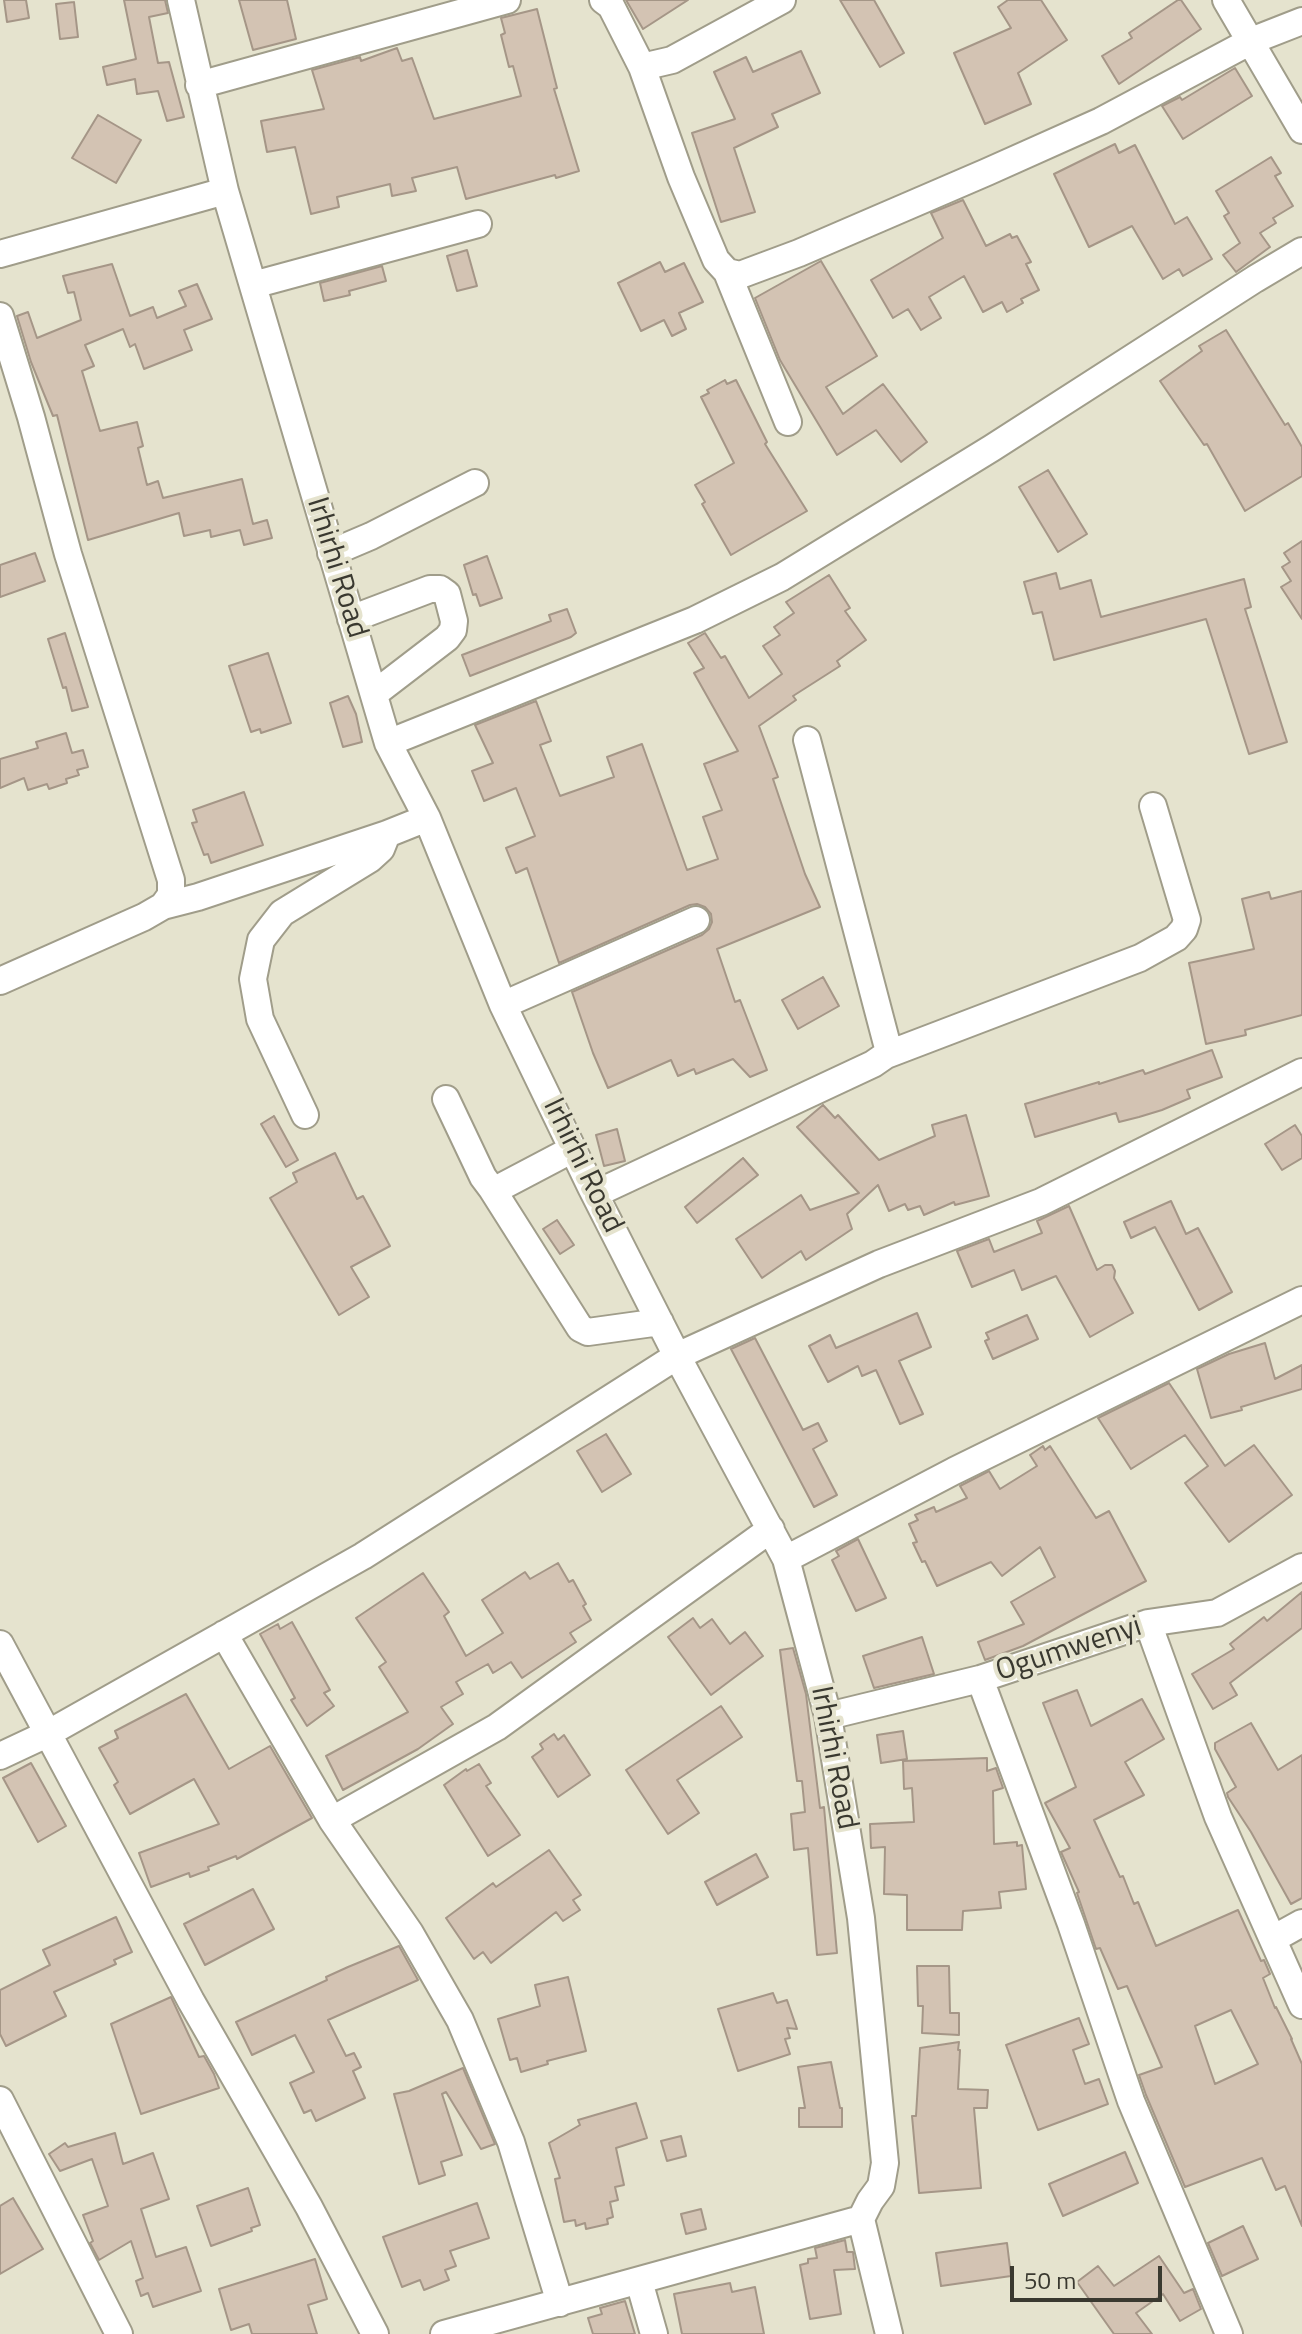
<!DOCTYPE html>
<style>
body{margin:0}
#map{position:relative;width:1302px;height:2334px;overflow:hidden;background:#e5e3ce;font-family:"Titillium Web",sans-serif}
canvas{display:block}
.scale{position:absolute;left:1010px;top:2266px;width:152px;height:36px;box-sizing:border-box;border:4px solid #3a3930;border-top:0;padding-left:10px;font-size:24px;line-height:28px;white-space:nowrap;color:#3a3930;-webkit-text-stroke:6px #e5e3ce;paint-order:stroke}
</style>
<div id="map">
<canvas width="1302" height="2334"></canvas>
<div class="scale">50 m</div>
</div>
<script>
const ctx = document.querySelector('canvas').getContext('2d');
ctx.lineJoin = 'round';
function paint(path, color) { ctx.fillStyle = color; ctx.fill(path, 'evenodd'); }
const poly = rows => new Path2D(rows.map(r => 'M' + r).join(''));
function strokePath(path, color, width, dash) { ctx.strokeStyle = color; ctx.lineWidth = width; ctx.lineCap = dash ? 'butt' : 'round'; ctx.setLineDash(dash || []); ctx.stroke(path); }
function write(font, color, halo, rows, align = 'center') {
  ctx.font = font + ' "Titillium Web",sans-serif'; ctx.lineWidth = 8; ctx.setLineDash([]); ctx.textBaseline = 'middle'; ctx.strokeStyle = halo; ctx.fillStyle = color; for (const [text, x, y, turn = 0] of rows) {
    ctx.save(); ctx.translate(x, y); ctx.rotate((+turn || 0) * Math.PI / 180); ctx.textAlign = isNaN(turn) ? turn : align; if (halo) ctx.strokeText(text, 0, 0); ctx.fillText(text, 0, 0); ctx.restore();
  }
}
const building = poly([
 [4,0,26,0,29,18,7,22,4,0],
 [124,0,165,0,168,13,149,17,158,63,169,62,184,117,167,121,158,91,137,94,135,79,107,85,103,67,136,59,124,0],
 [239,0,287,0,296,39,253,50,239,0],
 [626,0,688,0,643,29,626,0],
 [840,0,874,0,904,53,880,67,840,0],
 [1008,0,1041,0,1067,40,1018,73,1031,104,985,124,954,53,1011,28,998,7,1008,0],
 [1178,0,1181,0,1201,29,1119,84,1102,56,1132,38,1129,33,1178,0],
 [74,2,78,37,60,39,56,4,74,2],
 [537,9,557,88,554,89,579,171,556,178,555,175,466,199,457,167,412,178,416,191,392,196,390,184,337,197,339,207,311,214,295,147,267,152,261,121,324,109,312,70,360,57,361,61,397,48,402,61,412,58,434,119,521,96,513,66,509,67,501,35,505,33,501,18,537,9],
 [801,51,820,93,772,114,778,127,734,148,755,212,721,222,692,133,735,119,714,72,746,57,753,72,801,51],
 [1235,68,1252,96,1183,139,1162,106,1180,97,1182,100,1235,68],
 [98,115,141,140,116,183,72,158,98,115],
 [1115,144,1119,153,1135,145,1175,224,1187,217,1212,259,1183,276,1179,269,1163,279,1132,226,1089,247,1054,174,1115,144],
 [1271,157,1281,173,1275,176,1293,206,1273,218,1276,223,1260,233,1270,247,1236,272,1223,255,1240,243,1224,216,1229,213,1216,191,1271,157],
 [963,200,986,246,1010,234,1012,238,1017,236,1031,262,1026,264,1039,290,1021,299,1023,303,1007,312,1002,302,983,312,964,276,929,297,941,318,921,330,908,309,893,318,871,280,943,238,931,213,963,200],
 [467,250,477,286,457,291,447,256,467,250],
 [821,261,877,356,826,387,843,414,883,384,927,442,901,462,876,430,837,455,780,360,755,298,821,261],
 [660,262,665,272,684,263,703,302,679,313,686,329,672,336,664,320,641,331,618,283,660,262],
 [112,264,130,316,153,307,157,318,186,306,179,291,197,284,212,319,184,330,192,350,144,369,135,344,130,347,123,329,85,345,94,366,82,371,100,431,137,422,143,446,138,448,147,485,158,481,163,498,242,479,253,524,267,520,272,538,244,545,240,530,211,537,210,530,184,536,179,513,88,540,57,415,53,416,44,394,31,362,17,316,28,312,37,338,81,320,74,292,68,293,63,276,112,264],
 [382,266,386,281,349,291,350,295,324,301,320,283,382,266],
 [1226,330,1285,425,1288,423,1302,447,1302,476,1245,511,1207,444,1204,445,1160,381,1202,351,1199,346,1226,330],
 [725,380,727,384,736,380,767,442,765,444,807,511,731,555,702,504,705,502,695,485,734,463,701,397,709,393,707,390,725,380],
 [1048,470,1087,534,1058,552,1019,487,1048,470],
 [1302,541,1302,619,1281,587,1291,581,1282,567,1290,562,1284,553,1302,541],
 [35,553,45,581,0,597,0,565,35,553],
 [487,556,502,598,480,606,476,594,473,595,464,565,487,556],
 [1056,573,1060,589,1091,580,1101,617,1244,579,1251,607,1245,609,1287,742,1249,754,1206,619,1054,660,1042,612,1033,614,1024,582,1056,573],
 [829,575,850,608,845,611,866,640,837,661,840,666,793,696,796,700,759,726,778,777,773,779,805,874,820,907,717,949,735,1002,740,1000,767,1070,750,1077,733,1059,696,1074,694,1069,678,1076,671,1060,608,1088,593,1053,572,992,702,935,709,929,712,922,711,914,705,907,697,904,690,905,559,963,527,868,516,873,506,848,535,836,516,788,484,801,472,771,493,763,475,725,536,701,551,741,540,745,560,796,614,777,607,757,642,744,687,870,718,859,703,817,722,810,704,764,738,751,694,673,704,668,688,643,705,633,721,658,725,656,749,698,782,674,763,646,780,635,774,627,794,613,786,602,829,575],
 [567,609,576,633,571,637,470,676,462,655,551,621,549,615,567,609],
 [65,633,88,707,72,711,66,687,63,688,48,639,65,633],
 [268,653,291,723,261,733,260,729,251,732,229,666,268,653],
 [348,696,356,714,362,742,343,747,330,703,348,696],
 [66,733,72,753,83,750,88,767,77,770,79,775,66,779,67,783,49,789,47,784,28,790,24,778,0,788,0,759,38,748,36,742,66,733],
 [244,792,263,845,211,863,208,854,204,855,192,823,197,822,193,810,244,792],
 [1302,891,1302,1015,1245,1030,1246,1035,1206,1044,1189,963,1254,949,1242,899,1269,892,1271,899,1302,891],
 [823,977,839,1006,798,1029,782,1000,823,977],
 [1212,1050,1222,1077,1187,1090,1190,1098,1162,1110,1139,1117,1119,1122,1116,1113,1035,1137,1025,1104,1099,1082,1099,1084,1143,1070,1145,1074,1212,1050],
 [823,1105,835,1118,838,1115,879,1160,935,1136,932,1125,966,1115,989,1196,955,1205,954,1202,924,1215,920,1206,908,1210,905,1204,889,1211,878,1185,847,1214,852,1229,806,1260,801,1251,762,1278,736,1239,801,1195,810,1210,859,1193,797,1127,823,1105],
 [274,1116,298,1160,286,1167,261,1124,274,1116],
 [1295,1125,1302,1136,1302,1158,1282,1170,1265,1144,1295,1125],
 [617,1129,625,1161,604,1166,596,1135,617,1129],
 [335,1153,357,1199,363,1196,390,1246,351,1267,369,1297,339,1315,270,1198,297,1182,293,1173,335,1153],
 [743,1158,758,1175,697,1223,685,1207,743,1158],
 [1171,1201,1186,1234,1198,1228,1232,1292,1199,1310,1155,1227,1131,1238,1124,1222,1171,1201],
 [1069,1206,1097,1270,1105,1265,1112,1265,1115,1271,1114,1278,1133,1313,1090,1337,1056,1276,1022,1290,1014,1270,972,1287,957,1251,989,1239,994,1252,1042,1233,1037,1221,1069,1206],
 [557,1220,574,1245,560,1254,543,1229,557,1220],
 [917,1313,931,1347,899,1361,923,1414,900,1424,876,1370,862,1376,858,1366,828,1382,809,1346,830,1335,836,1348,917,1313],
 [1027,1315,1038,1339,993,1359,985,1341,989,1339,986,1333,1027,1315],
 [755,1338,803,1430,818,1423,827,1441,813,1449,837,1495,814,1507,731,1349,755,1338],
 [1265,1343,1275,1379,1302,1365,1302,1389,1241,1407,1242,1410,1211,1418,1197,1369,1229,1354,1265,1343],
 [1169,1383,1225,1466,1254,1445,1292,1495,1229,1542,1185,1483,1208,1466,1185,1435,1131,1469,1098,1418,1169,1383],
 [606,1434,631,1474,602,1492,577,1451,606,1434],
 [1043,1446,1045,1450,1050,1446,1096,1518,1109,1511,1146,1581,1023,1646,985,1660,978,1642,1024,1624,1011,1602,1055,1577,1040,1547,1002,1576,991,1562,937,1586,925,1561,922,1562,913,1543,917,1542,909,1524,918,1520,915,1515,934,1507,936,1512,967,1498,960,1486,989,1471,1000,1489,1037,1466,1030,1455,1043,1446],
 [858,1539,886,1598,856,1611,832,1560,839,1556,836,1551,858,1539],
 [558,1563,569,1582,573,1580,586,1604,583,1606,591,1620,570,1633,576,1642,522,1678,511,1662,493,1673,488,1664,456,1682,463,1694,441,1707,453,1724,418,1749,343,1790,326,1756,408,1712,379,1667,386,1662,356,1618,423,1573,449,1612,444,1616,466,1656,503,1633,482,1600,525,1572,530,1579,558,1563],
 [1302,1592,1302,1628,1230,1683,1237,1695,1213,1709,1192,1674,1234,1649,1230,1644,1264,1617,1267,1621,1302,1592],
 [693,1618,700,1628,712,1619,730,1644,745,1632,763,1656,711,1695,668,1637,693,1618],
 [292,1622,330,1690,324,1693,334,1706,307,1726,291,1700,295,1698,260,1634,278,1624,280,1629,292,1622],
 [922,1637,934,1674,874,1688,863,1656,922,1637],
 [793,1648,806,1694,820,1808,824,1807,837,1953,817,1955,808,1848,794,1850,791,1814,805,1812,802,1781,797,1781,780,1650,793,1648],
 [1077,1690,1091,1726,1142,1699,1164,1739,1125,1762,1144,1795,1094,1820,1120,1877,1123,1876,1134,1904,1138,1902,1156,1946,1238,1910,1261,1961,1264,1960,1270,1974,1263,1978,1275,2008,1276,2007,1292,2039,1291,2039,1302,2064,1302,2226,1285,2186,1276,2190,1262,2158,1185,2187,1146,2095,1139,2075,1162,2067,1127,1986,1118,1989,1100,1948,1096,1949,1077,1893,1079,1892,1061,1852,1070,1848,1045,1803,1076,1787,1043,1703,1077,1690],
 [1231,2010,1258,2064,1215,2084,1195,2026,1231,2010],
 [186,1694,229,1769,270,1746,312,1818,237,1859,236,1856,208,1867,209,1870,190,1877,189,1873,151,1887,139,1853,219,1824,194,1779,130,1814,114,1785,118,1782,99,1748,118,1738,115,1731,186,1694],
 [721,1706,742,1737,677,1780,699,1813,668,1834,626,1770,721,1706],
 [1251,1723,1278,1770,1302,1755,1302,1898,1291,1904,1251,1832,1228,1797,1227,1793,1236,1787,1215,1749,1215,1743,1251,1723],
 [903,1731,907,1759,881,1763,877,1735,903,1731],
 [554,1734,558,1740,564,1735,590,1775,558,1797,532,1757,543,1749,540,1744,554,1734],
 [987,1758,987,1771,996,1768,1003,1788,993,1791,994,1844,1017,1842,1017,1846,1022,1845,1026,1889,999,1892,1001,1908,963,1911,962,1930,907,1930,907,1895,884,1894,885,1847,871,1848,870,1824,914,1822,912,1788,904,1789,903,1761,987,1758],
 [31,1763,66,1826,38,1842,3,1778,31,1763],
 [479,1764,491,1783,486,1786,520,1835,488,1856,444,1785,466,1769,467,1771,479,1764],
 [549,1850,581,1895,573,1900,580,1910,563,1921,556,1912,491,1963,483,1952,474,1959,446,1918,493,1883,496,1887,549,1850],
 [756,1854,768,1877,717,1905,705,1882,756,1854],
 [253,1889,274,1929,205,1965,184,1924,253,1889],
 [116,1917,132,1952,114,1960,116,1964,54,1992,66,2016,6,2046,0,2034,0,1990,50,1965,43,1950,116,1917],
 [399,1946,418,1980,328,2020,346,2056,354,2053,361,2067,353,2071,365,2098,316,2121,311,2110,304,2113,290,2083,314,2072,295,2035,252,2055,236,2022,327,1980,326,1977,348,1967,399,1946],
 [917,1966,949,1966,950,2013,959,2013,959,2035,922,2033,923,2006,918,2006,917,1966],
 [568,1977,586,2051,547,2061,548,2064,521,2072,517,2058,510,2060,498,2019,540,2006,535,1985,568,1977],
 [773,1993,777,2003,787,2000,797,2029,787,2028,790,2038,785,2039,790,2054,738,2071,718,2009,773,1993],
 [171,1997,199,2057,204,2056,214,2074,219,2088,141,2114,111,2024,171,1997],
 [1079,2018,1089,2044,1073,2050,1085,2084,1099,2079,1108,2104,1038,2130,1006,2045,1079,2018],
 [959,2042,958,2050,960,2050,958,2089,988,2090,987,2108,974,2108,981,2188,919,2193,912,2116,916,2116,920,2048,959,2042],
 [831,2062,840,2108,842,2108,842,2127,799,2127,799,2108,805,2108,798,2067,831,2062],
 [463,2068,495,2144,481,2149,446,2092,442,2094,462,2155,441,2162,445,2175,419,2184,394,2094,409,2091,463,2068],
 [636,2103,647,2138,616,2148,624,2185,615,2187,618,2200,610,2202,613,2217,607,2219,608,2224,586,2229,585,2223,576,2226,575,2220,564,2222,555,2179,560,2178,549,2143,580,2125,578,2120,636,2103],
 [115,2133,123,2164,153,2153,169,2199,141,2209,156,2257,186,2247,201,2291,153,2307,148,2293,141,2296,136,2281,143,2278,131,2241,99,2260,90,2243,93,2241,83,2215,108,2206,92,2159,60,2171,49,2154,65,2143,68,2147,115,2133],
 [681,2136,686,2156,667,2161,661,2141,681,2136],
 [1125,2152,1138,2183,1063,2216,1049,2184,1125,2152],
 [248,2188,260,2225,251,2228,252,2231,211,2246,197,2206,248,2188],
 [13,2198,43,2249,0,2274,0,2206,13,2198],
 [477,2203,489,2238,450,2251,456,2266,445,2270,449,2280,424,2290,420,2280,402,2287,383,2237,477,2203],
 [701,2209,706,2229,686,2234,681,2214,701,2209],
 [1243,2226,1258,2259,1222,2276,1208,2243,1243,2226],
 [845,2240,847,2252,853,2252,855,2269,834,2270,841,2314,810,2319,800,2265,808,2263,808,2259,817,2258,815,2248,845,2240],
 [1007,2243,1011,2276,941,2286,936,2253,1007,2243],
 [1159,2256,1184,2293,1193,2289,1201,2309,1180,2321,1163,2294,1136,2313,1152,2334,1114,2334,1077,2282,1098,2266,1114,2286,1159,2256],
 [315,2259,327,2299,308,2305,317,2334,252,2334,249,2324,231,2330,219,2289,315,2259],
 [730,2283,732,2292,755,2287,764,2334,682,2334,674,2294,730,2283],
 [625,2301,635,2334,593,2334,588,2318,602,2314,600,2308,625,2301]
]);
const minor = poly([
 [181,0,225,191,388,743,427,818,503,1005,591,1187,677,1356,786,1559,828,1716,861,1918,885,2163,881,2186,870,2201,861,2219,889,2334],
 [603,0,611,6,642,67,672,60,782,0],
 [1226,0,1302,130],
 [642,67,681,177,716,260,727,272,740,275,799,253,987,172,1101,121,1251,41,1302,21],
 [199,85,507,0],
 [0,254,225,191],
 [727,272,788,422],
 [253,285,478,224],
 [0,316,31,417,68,554,171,880,171,895,163,906,144,917,0,981],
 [331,553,371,536,475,483],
 [351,619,430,589,440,589,447,594,454,621,453,630,447,638,374,694],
 [388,743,695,620,782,577,992,448,1255,279,1302,251],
 [163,906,198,897,387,834,427,818],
 [503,1005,696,920],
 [886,1055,1140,958,1176,938,1184,929,1187,920,1153,806],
 [446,1099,483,1177,492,1189,497,1189,573,1149],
 [305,1115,260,1019,253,979,261,940,282,913,370,859,381,849,387,834],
 [492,1189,580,1328,588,1332,660,1322],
 [595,1194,873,1064,886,1055,888,1048,807,740],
 [786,1559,954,1471,1302,1300],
 [1148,1623,1218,1817,1302,2005],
 [224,1634,332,1820,410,1933,460,2020,511,2142,560,2303],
 [0,1644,191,2001,309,2207,375,2334],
 [980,1679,1071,1924,1131,2101,1229,2334],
 [828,1716,980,1679,1148,1623,1217,1613,1302,1567],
 [0,1756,47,1734,363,1556,677,1356,879,1264,1041,1202,1302,1072],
 [332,1820,497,1727,771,1529],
 [1273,1939,1302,1923],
 [0,2100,119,2334],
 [639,2281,654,2334],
 [444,2334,861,2219]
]);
const streetNames = [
 ["Irhirhi Road",336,568,73],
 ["Irhirhi Road",582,1166,64],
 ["Ogumwenyi",1069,1650,-18],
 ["Irhirhi Road",833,1758,79]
];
paint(building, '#d3c3b3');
strokePath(building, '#a59687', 2);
strokePath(minor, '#a09d8a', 30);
strokePath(minor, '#fff', 26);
write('30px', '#3a3930', '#e5e3ce', streetNames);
</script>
